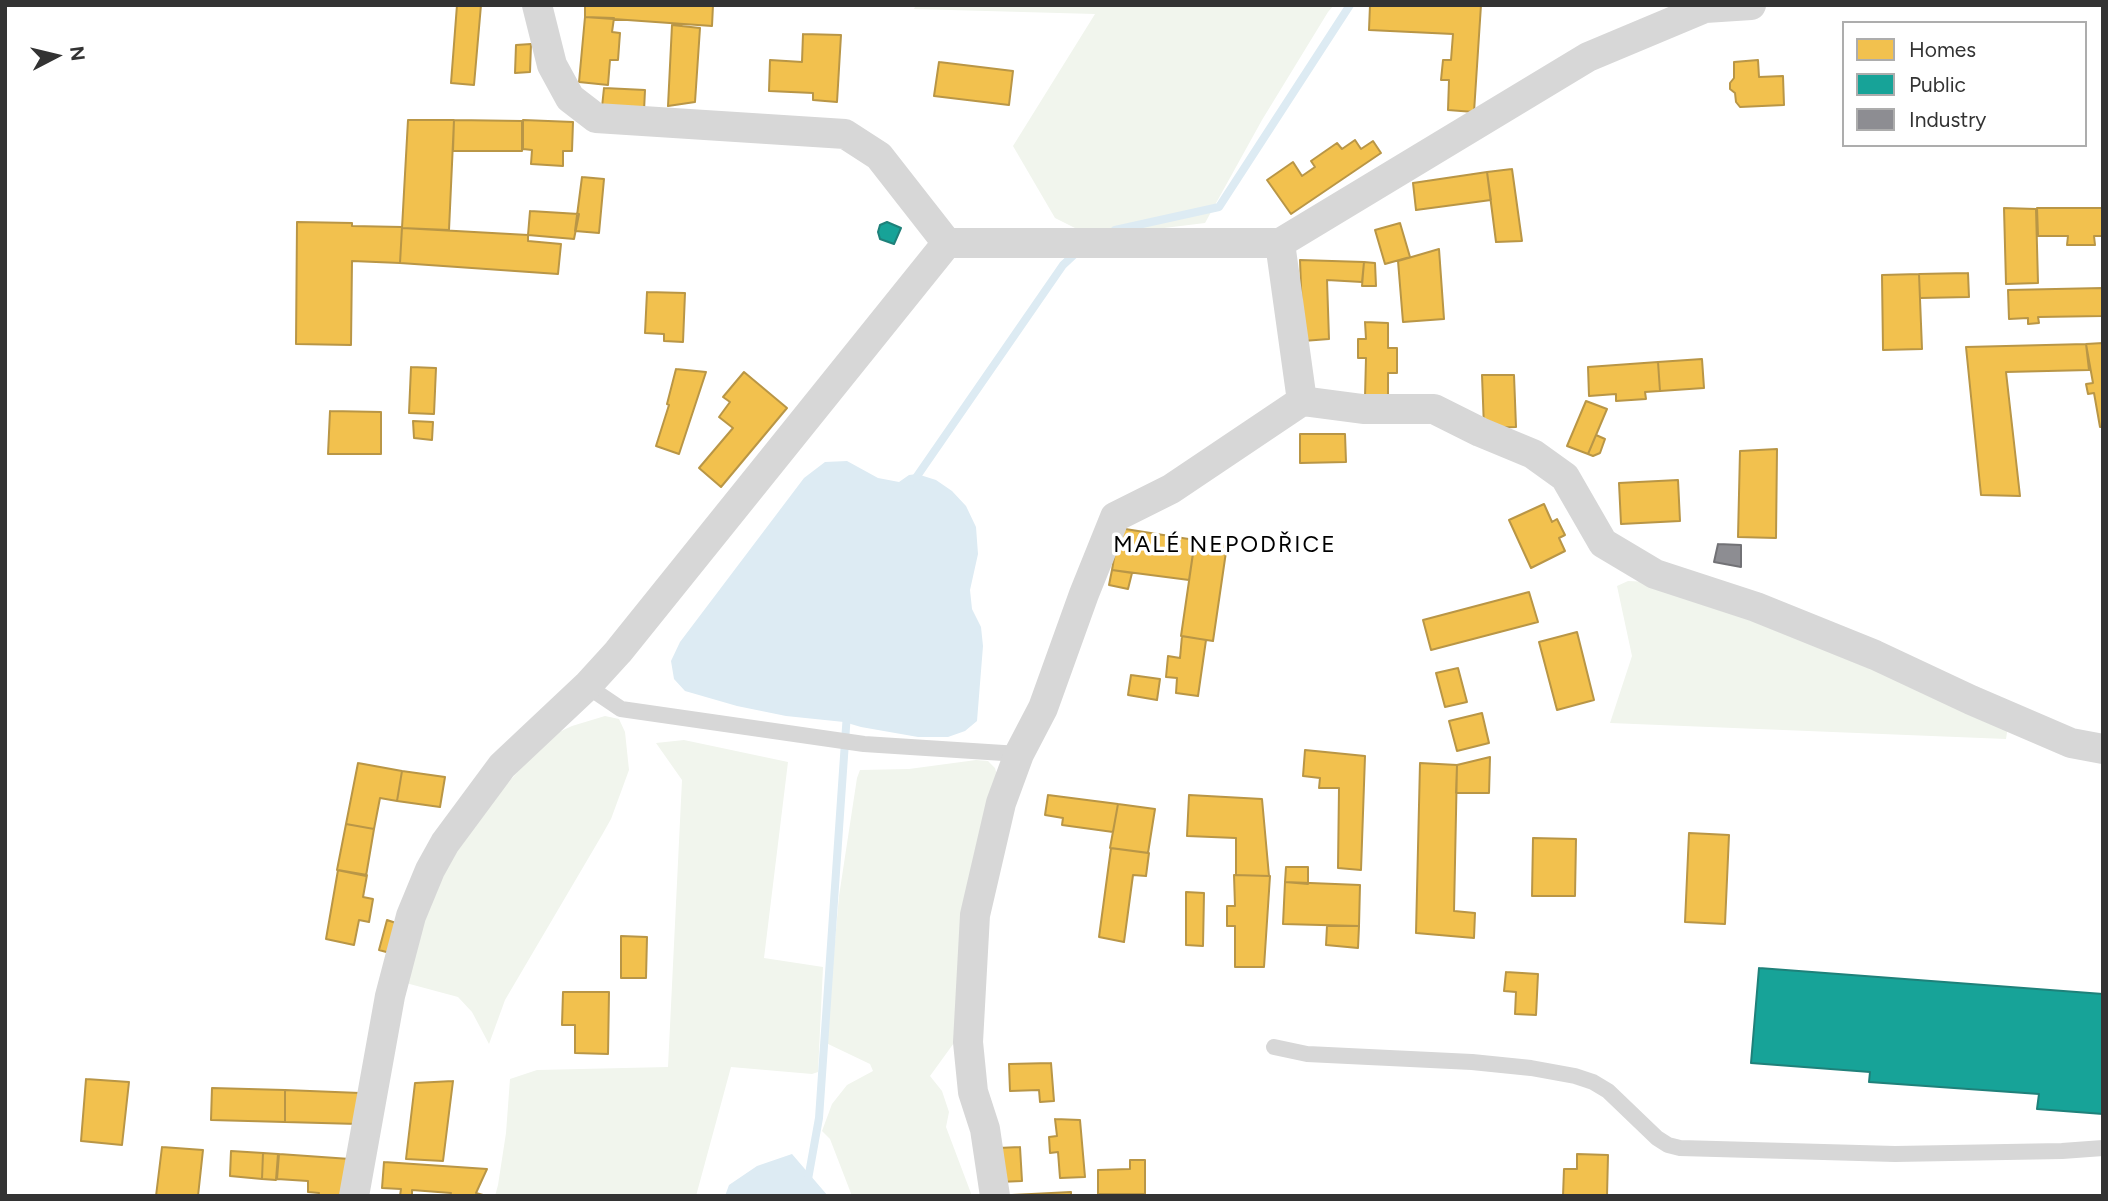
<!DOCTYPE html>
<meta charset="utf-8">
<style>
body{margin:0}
#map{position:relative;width:2108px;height:1201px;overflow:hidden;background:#fff;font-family:Figtree,sans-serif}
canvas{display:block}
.frame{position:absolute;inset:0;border:7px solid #333;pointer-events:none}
.legend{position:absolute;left:1842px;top:21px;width:245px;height:126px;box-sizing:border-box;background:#fff;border:2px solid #adadad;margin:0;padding:9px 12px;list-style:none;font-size:21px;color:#333}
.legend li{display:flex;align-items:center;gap:14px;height:35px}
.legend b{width:35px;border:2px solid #adadad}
.north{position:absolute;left:21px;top:21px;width:70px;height:70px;-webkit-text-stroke:5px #fff;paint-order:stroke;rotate:83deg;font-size:19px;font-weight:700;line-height:28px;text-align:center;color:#333}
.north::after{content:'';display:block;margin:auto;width:24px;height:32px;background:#333;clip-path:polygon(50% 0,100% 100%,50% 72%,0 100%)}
</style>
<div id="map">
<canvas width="2108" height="1201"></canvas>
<div class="frame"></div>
<ul class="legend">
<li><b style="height:19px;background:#f2c14e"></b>Homes</li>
<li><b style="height:19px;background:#17a398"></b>Public</li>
<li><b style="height:19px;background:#8d8d92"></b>Industry</li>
</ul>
<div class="north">N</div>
</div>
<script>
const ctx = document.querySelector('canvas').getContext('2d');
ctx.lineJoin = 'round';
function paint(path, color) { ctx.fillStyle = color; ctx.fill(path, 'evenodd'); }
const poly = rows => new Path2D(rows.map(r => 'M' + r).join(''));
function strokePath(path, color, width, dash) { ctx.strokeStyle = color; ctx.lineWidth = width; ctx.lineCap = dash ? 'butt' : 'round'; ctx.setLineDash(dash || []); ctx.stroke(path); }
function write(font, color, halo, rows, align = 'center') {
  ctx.font = font + ' Figtree,sans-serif'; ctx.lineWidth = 7; ctx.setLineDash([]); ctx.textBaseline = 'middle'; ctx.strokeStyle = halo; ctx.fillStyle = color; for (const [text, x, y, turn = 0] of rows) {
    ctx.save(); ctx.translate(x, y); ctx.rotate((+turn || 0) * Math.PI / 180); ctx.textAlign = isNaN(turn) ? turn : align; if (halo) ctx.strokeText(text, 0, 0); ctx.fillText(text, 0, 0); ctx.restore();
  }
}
const green = poly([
 [916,5,1334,5,1328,12,1262,120,1205,223,1156,229,1087,234,1055,218,1013,146,1095,14,914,9],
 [1628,581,1650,582,1868,658,2008,726,2006,739,1610,723,1632,656,1617,586],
 [605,716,619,719,625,732,629,770,611,819,602,835,505,1000,489,1044,472,1012,458,997,406,983,414,945,452,851,483,811,536,751,555,734,572,726],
 [684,740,788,762,764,958,823,967,818,1072,812,1074,731,1067,696,1196,495,1196,498,1185,506,1133,510,1079,537,1070,668,1067,682,780,656,743],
 [976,760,988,761,995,768,997,775,959,1036,930,1076,942,1091,949,1112,946,1127,972,1196,852,1196,830,1139,822,1131,832,1104,847,1085,873,1071,870,1064,826,1043,839,896,857,778,860,770,909,769]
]);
const water = poly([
 [847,461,878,478,899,482,909,475,917,474,936,480,952,491,966,506,976,527,978,554,970,590,972,609,981,627,983,646,977,721,965,731,948,737,918,737,861,727,844,722,786,716,737,706,685,691,674,679,671,661,680,642,804,478,825,462],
 [792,1154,828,1196,725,1196,729,1185,757,1166]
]);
const homes = poly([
 [457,5,481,5,474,85,451,83,457,5],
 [585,5,713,5,712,26,585,17,585,5],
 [1370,5,1481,5,1474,112,1448,110,1449,80,1441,80,1443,60,1451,60,1453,34,1369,30,1370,5],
 [585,17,614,18,612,32,620,33,618,60,610,60,608,85,579,82,585,17],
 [672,25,700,28,695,102,668,106,672,25],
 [803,34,841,35,837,102,813,100,813,93,769,91,770,60,802,62,803,34],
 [531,44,530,72,515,73,516,45,531,44],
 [1758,60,1759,77,1783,76,1784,105,1740,107,1736,102,1735,93,1730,89,1730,83,1734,78,1734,62,1758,60],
 [939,62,1013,71,1009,105,934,96,939,62],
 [604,88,645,90,644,111,602,107,604,88],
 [408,120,454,120,449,230,402,228,408,120],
 [454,120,522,121,522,151,453,151,454,120],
 [523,120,573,122,572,151,563,151,563,166,531,164,532,150,523,149,523,120],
 [1355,140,1361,149,1373,141,1381,153,1291,214,1267,180,1293,162,1302,176,1315,167,1311,161,1337,143,1342,149,1355,140],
 [1512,169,1522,241,1496,242,1487,172,1512,169],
 [1487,172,1491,200,1416,210,1413,183,1487,172],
 [582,177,604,179,599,233,575,231,582,177],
 [2004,208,2036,209,2038,283,2006,284,2004,208],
 [2037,208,2103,208,2103,236,2094,236,2095,245,2067,245,2068,236,2038,236,2037,208],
 [530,211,579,214,574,239,528,235,530,211],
 [297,222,352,223,352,226,402,227,400,263,352,261,351,345,296,344,297,222],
 [1400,223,1410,257,1385,264,1375,230,1400,223],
 [402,228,528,235,528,241,561,244,558,274,400,263,402,228],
 [1439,249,1444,319,1403,322,1398,261,1439,249],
 [1300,260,1364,262,1362,282,1327,280,1329,339,1303,341,1300,260],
 [1364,262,1375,263,1376,286,1362,286,1364,262],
 [1968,273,1969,297,1920,298,1919,274,1968,273],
 [1919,274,1922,349,1883,350,1882,275,1919,274],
 [2103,288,2103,316,2038,317,2039,323,2028,324,2028,318,2009,319,2008,290,2103,288],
 [647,292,685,293,683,342,664,341,664,334,645,333,647,292],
 [1365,322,1388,323,1388,348,1397,348,1397,373,1388,373,1388,397,1365,397,1366,358,1358,358,1358,339,1366,339,1365,322],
 [2103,343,2103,427,2100,427,2094,393,2088,394,2086,384,2093,383,2086,344,2103,343],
 [2086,344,2089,370,2006,372,2020,496,1981,495,1966,347,2086,344],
 [1702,359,1704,388,1660,391,1658,362,1702,359],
 [1658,362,1660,391,1645,392,1646,399,1616,401,1616,394,1589,396,1588,367,1658,362],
 [411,367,436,368,434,414,409,413,411,367],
 [676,369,706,372,679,454,656,446,669,405,667,404,676,369],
 [744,372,787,408,721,487,699,468,733,428,719,417,730,402,723,397,744,372],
 [1482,375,1514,375,1516,427,1484,428,1482,375],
 [1586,401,1607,409,1588,454,1567,446,1586,401],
 [330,411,381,412,381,454,328,454,330,411],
 [413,421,433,422,432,440,414,438,413,421],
 [1300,434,1345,434,1346,462,1300,463,1300,434],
 [1596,435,1605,439,1600,453,1593,456,1588,454,1596,435],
 [1777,449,1776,538,1738,537,1740,451,1777,449],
 [1678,480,1680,521,1621,524,1619,483,1678,480],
 [1544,504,1552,522,1557,519,1565,535,1559,538,1565,551,1531,568,1509,520,1544,504],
 [1119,528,1195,540,1189,580,1112,570,1119,528],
 [1195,540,1227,545,1213,641,1181,636,1195,540],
 [1112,570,1132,573,1128,589,1109,585,1112,570],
 [1529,592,1538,622,1431,650,1423,620,1529,592],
 [1577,632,1594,700,1557,710,1539,642,1577,632],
 [1182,636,1206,640,1198,696,1176,693,1177,678,1166,677,1168,656,1180,658,1182,636],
 [1458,668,1467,702,1445,707,1436,673,1458,668],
 [1131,675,1160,679,1157,700,1128,695,1131,675],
 [1482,713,1489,743,1457,751,1449,721,1482,713],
 [1305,750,1365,756,1361,870,1338,868,1339,788,1319,788,1320,778,1303,776,1305,750],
 [1490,757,1489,793,1456,793,1457,765,1490,757],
 [358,763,402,771,397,801,380,798,374,829,346,824,358,763],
 [1420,763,1457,765,1454,911,1475,913,1474,938,1416,933,1420,763],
 [402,771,445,777,440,807,397,801,402,771],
 [1048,795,1118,804,1113,832,1062,825,1063,818,1045,815,1048,795],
 [1189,795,1262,799,1269,876,1236,875,1236,838,1187,836,1189,795],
 [1118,804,1155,809,1148,853,1110,848,1118,804],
 [346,824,374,829,366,876,337,870,346,824],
 [1689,833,1729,835,1725,924,1685,922,1689,833],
 [1533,838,1576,839,1575,896,1532,896,1533,838],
 [1111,848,1149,853,1146,876,1133,875,1124,942,1099,937,1111,848],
 [1286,867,1308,867,1308,884,1285,882,1286,867],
 [338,870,367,875,363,897,373,899,369,922,359,920,354,945,326,939,338,870],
 [1234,875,1270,876,1264,967,1235,967,1235,926,1227,926,1227,906,1235,906,1234,875],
 [1285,882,1360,885,1359,926,1283,924,1285,882],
 [1186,892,1204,893,1203,946,1186,945,1186,892],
 [387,920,399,924,390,953,379,950,387,920],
 [1327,926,1359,926,1358,948,1326,945,1327,926],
 [621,936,647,937,646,978,621,978,621,936],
 [1506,972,1538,974,1536,1015,1515,1014,1516,992,1504,991,1506,972],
 [563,992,609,992,608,1054,575,1053,575,1025,562,1025,563,992],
 [1051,1063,1054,1101,1040,1102,1039,1090,1010,1091,1009,1064,1051,1063],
 [86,1079,129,1082,122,1145,81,1141,86,1079],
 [453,1081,443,1161,406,1159,415,1083,453,1081],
 [212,1088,285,1090,285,1122,211,1120,212,1088],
 [285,1090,360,1093,358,1124,285,1122,285,1090],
 [1055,1119,1080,1120,1085,1177,1060,1178,1058,1152,1050,1153,1049,1137,1057,1136,1055,1119],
 [162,1147,203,1150,198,1196,156,1196,162,1147],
 [1020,1147,1022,1181,999,1182,998,1148,1020,1147],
 [231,1151,263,1153,262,1179,230,1176,231,1151],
 [263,1153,278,1154,276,1180,262,1179,263,1153],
 [279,1154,350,1159,345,1196,318,1196,319,1193,308,1192,308,1181,277,1179,279,1154],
 [1577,1154,1608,1155,1607,1196,1563,1196,1564,1169,1577,1169,1577,1154],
 [1130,1160,1145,1160,1145,1194,1098,1194,1098,1170,1130,1169,1130,1160],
 [384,1162,487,1169,476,1193,483,1195,450,1196,451,1193,412,1190,412,1196,400,1196,401,1189,382,1188,384,1162],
 [1071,1192,1071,1196,1012,1196,1012,1195,1071,1192]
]);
const public = poly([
 [887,222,901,228,894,244,880,239,878,232,880,225,887,222],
 [1759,968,2103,994,2103,1114,2037,1109,2039,1094,1869,1082,1870,1072,1751,1063,1759,968]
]);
const industry = poly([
 [1718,544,1741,545,1741,567,1714,562,1718,544]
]);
const stream = poly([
 [1115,230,1219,207,1350,5],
 [913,482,1063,265,1078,251],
 [805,1196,819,1118,847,713]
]);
const lane = poly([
 [587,686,621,709,864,744,1019,754],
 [1274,1047,1307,1054,1472,1062,1531,1068,1575,1076,1593,1082,1608,1091,1657,1138,1668,1145,1680,1148,1895,1154,2062,1151,2103,1148]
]);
const street = poly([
 [537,5,552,65,570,98,596,118,845,134,879,156,947,243,1280,243],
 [1751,5,1705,8,1588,57,1280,243,1302,401,1363,409,1434,409,1480,432,1533,454,1565,477,1603,543,1655,574,1756,607,1875,655,1971,700,2071,743,2103,749],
 [354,1196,390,996,411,916,430,870,445,843,502,766,587,686,618,652,947,243],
 [995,1196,985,1129,973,1092,968,1042,975,915,1001,803,1019,754,1043,708,1084,594,1115,517,1171,489,1302,401]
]);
const quarterNames = [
 ["MALÉ NEPODŘICE",1225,545]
];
paint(green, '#f1f5ed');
paint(water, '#ddebf3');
paint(homes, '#f2c14e');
strokePath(homes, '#b99646', 2);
paint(public, '#17a398');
strokePath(public, '#1f817a', 2);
paint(industry, '#8d8d92');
strokePath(industry, '#727276', 2);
strokePath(stream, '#ddebf3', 8);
strokePath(lane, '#d7d7d7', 16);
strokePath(street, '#d7d7d7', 30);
ctx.letterSpacing = '2px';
write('23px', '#000', '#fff', quarterNames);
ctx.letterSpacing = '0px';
</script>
